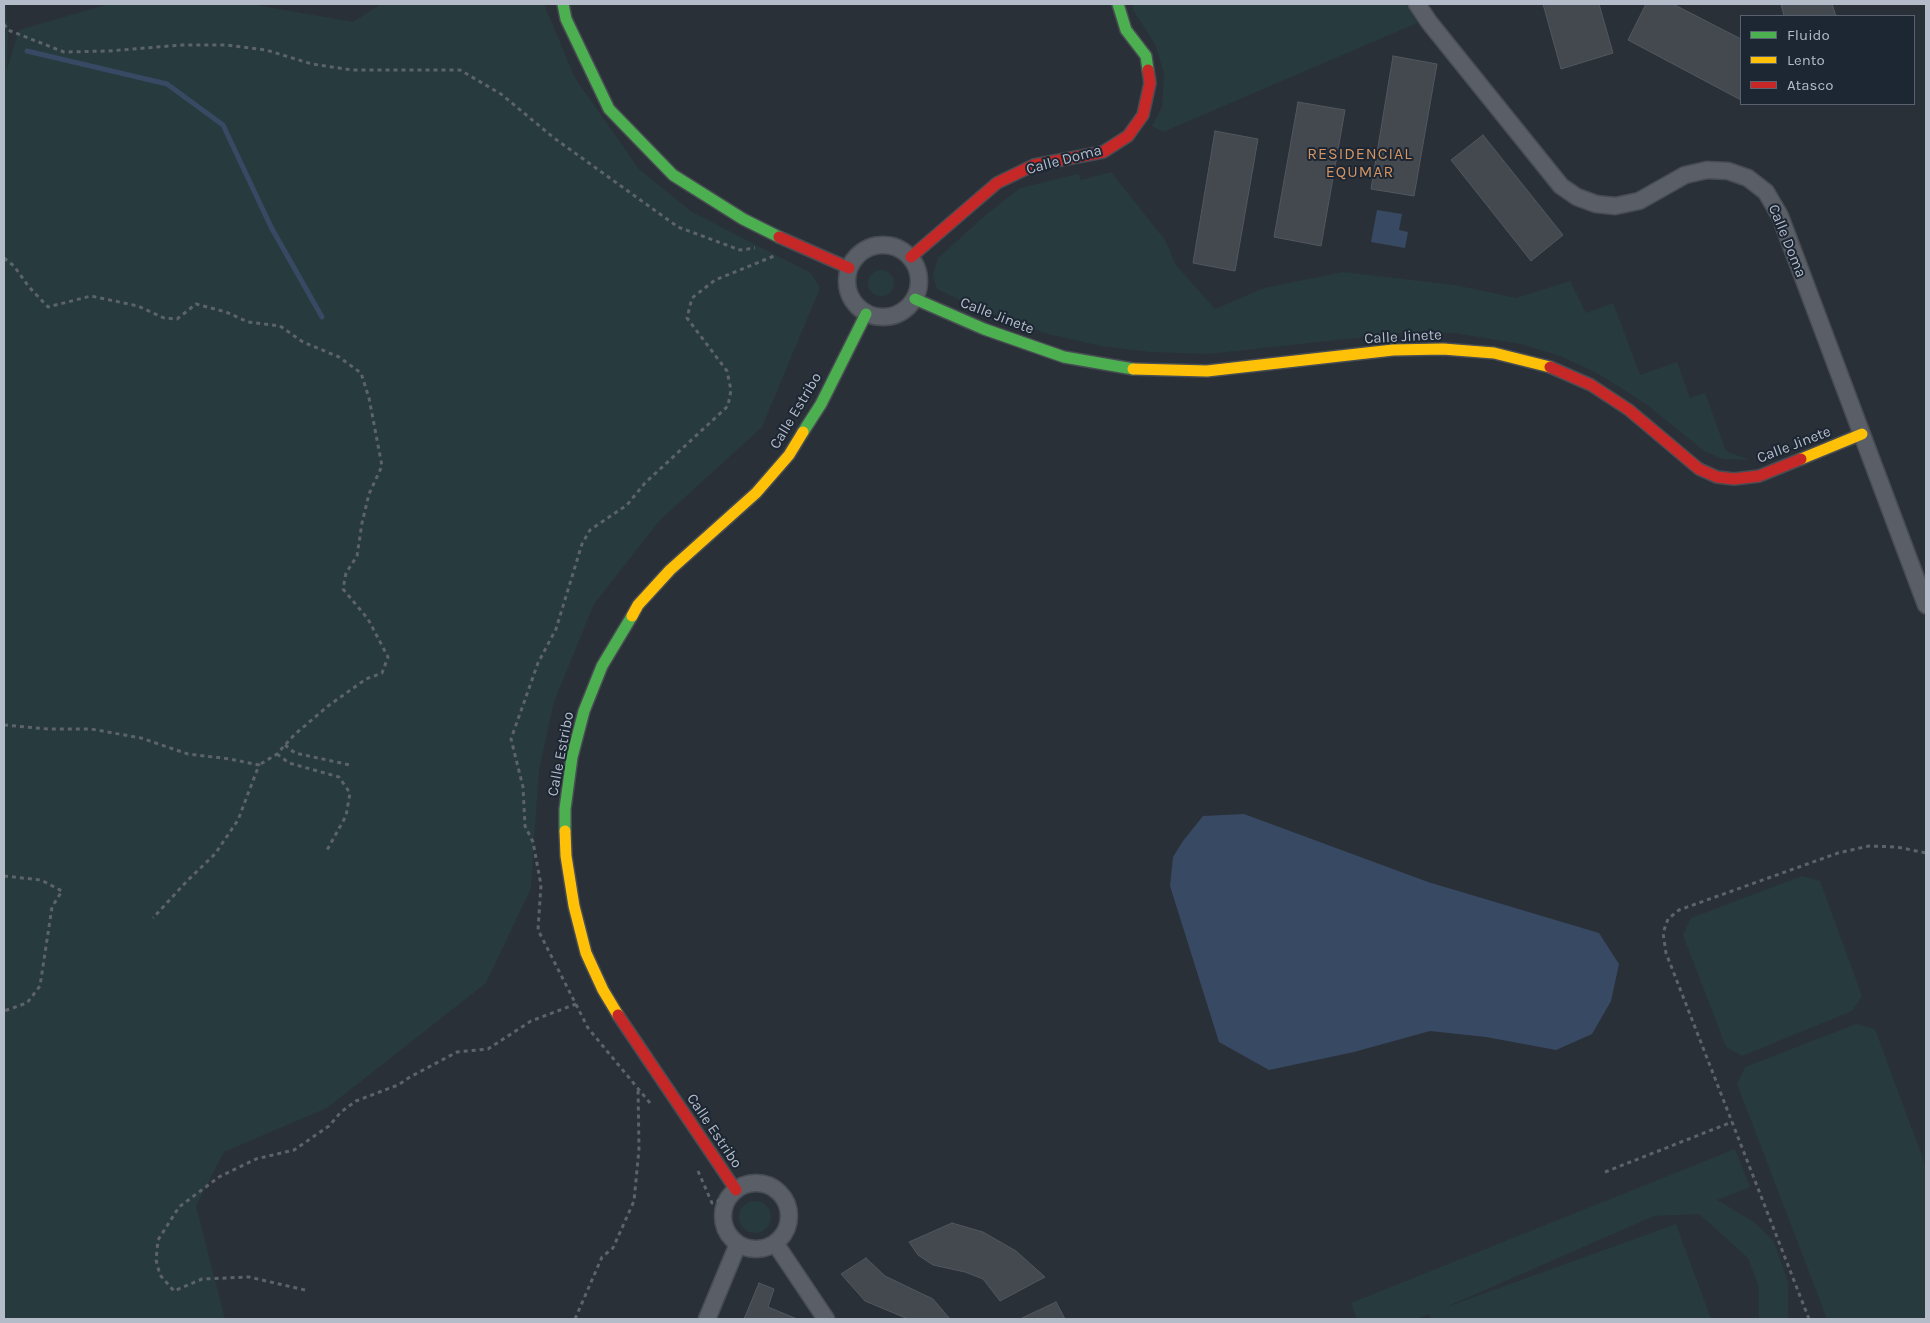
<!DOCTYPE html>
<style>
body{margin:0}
#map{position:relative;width:1930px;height:1323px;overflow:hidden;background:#2a3038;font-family:Karla,sans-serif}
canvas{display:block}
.frame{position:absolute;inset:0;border:5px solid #b4bcc9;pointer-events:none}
.legend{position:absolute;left:1740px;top:15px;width:175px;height:90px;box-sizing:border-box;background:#1d2633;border:1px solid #59626f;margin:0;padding:6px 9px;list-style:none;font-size:15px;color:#b4bcc9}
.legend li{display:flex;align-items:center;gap:10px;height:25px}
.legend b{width:25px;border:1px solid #59626f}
</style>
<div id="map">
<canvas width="1930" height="1323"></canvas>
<div class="frame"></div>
<ul class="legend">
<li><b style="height:6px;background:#4caf50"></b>Fluido</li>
<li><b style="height:6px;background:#ffc107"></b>Lento</li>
<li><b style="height:6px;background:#c62828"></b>Atasco</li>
</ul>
</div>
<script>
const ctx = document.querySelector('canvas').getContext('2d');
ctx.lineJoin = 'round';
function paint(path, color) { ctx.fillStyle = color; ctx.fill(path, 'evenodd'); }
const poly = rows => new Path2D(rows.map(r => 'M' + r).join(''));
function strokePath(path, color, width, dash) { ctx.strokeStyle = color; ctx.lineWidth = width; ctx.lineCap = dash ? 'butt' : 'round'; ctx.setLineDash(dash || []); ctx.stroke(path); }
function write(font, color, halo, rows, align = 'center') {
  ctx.font = font + ' Karla,sans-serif'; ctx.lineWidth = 4; ctx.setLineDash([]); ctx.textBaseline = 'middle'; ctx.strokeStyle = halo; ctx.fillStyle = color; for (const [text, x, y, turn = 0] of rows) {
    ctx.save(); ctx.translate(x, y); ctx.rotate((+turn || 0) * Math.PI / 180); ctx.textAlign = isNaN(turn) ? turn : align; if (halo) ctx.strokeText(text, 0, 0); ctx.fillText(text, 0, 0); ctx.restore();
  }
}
const green = poly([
 [4,4,6,4,8,30,7,69,19,30,109,4,250,4,353,22,381,4,544,4,575,78,639,169,692,212,811,273,820,288,762,427,660,520,594,604,554,702,539,770,531,888,486,983,327,1108,224,1152,196,1206,225,1319,4,1319],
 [1133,4,1407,4,1417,23,1163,132,1152,126,1162,107,1164,73,1155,44,1133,10],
 [1111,172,1165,240,1176,265,1215,309,1264,288,1343,272,1455,285,1516,298,1570,281,1586,313,1613,303,1640,375,1677,362,1690,398,1705,393,1726,451,1749,460,1723,459,1704,451,1646,404,1597,373,1560,356,1521,344,1455,333,1411,332,1208,354,1150,352,1101,346,1048,334,979,309,937,289,933,275,938,258,988,213,1020,188,1078,174,1081,180],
 '868 283a13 13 0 1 1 26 0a13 13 0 1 1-26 0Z',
 [1802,876,1820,881,1862,996,1852,1011,1742,1056,1726,1047,1683,935,1691,918],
 [1856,1024,1875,1029,1926,1167,1926,1319,1827,1319,1737,1084,1745,1067],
 [1735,1149,1750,1187,1717,1200,1754,1222,1774,1242,1788,1282,1788,1319,1759,1319,1759,1288,1748,1258,1699,1214,1654,1216,1444,1308,1676,1224,1711,1319,1431,1319,1429,1314,1417,1319,1357,1319,1351,1303],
 '739 1217a16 16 0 1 1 32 0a16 16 0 1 1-32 0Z'
]);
const water = poly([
 [1377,210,1402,214,1399,230,1408,232,1405,248,1371,242],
 [1244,814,1428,882,1599,933,1619,964,1611,1001,1592,1034,1556,1050,1486,1037,1430,1031,1354,1052,1269,1070,1219,1042,1170,886,1173,857,1183,841,1203,816]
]);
const stream = poly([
 [27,51,167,84,223,125,271,227,322,317]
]);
const building = poly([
 [1543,4,1599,4,1613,53,1561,69,1543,4],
 [1646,4,1673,4,1741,39,1741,100,1628,40,1646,4],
 [1781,4,1832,4,1836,16,1784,16,1781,4],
 [1393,56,1437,64,1414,196,1371,189,1393,56],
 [1298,102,1345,110,1321,246,1274,237,1298,102],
 [1215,131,1258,139,1235,271,1193,263,1215,131],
 [1483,135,1563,235,1531,261,1451,160,1483,135],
 [952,1223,983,1232,1016,1251,1045,1277,1000,1301,983,1279,965,1272,933,1265,918,1255,909,1242,952,1223],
 [866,1258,885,1276,933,1299,950,1319,908,1319,865,1301,841,1274,866,1258],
 [759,1283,774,1289,768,1307,797,1319,744,1319,759,1283],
 [1056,1302,1065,1319,1020,1319,1056,1302]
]);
const path = poly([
 [4,24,8,30,64,52,109,51,182,45,226,45,266,50,312,64,352,70,460,70,501,94,554,138,678,227,740,250,755,248],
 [4,258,14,266,29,287,48,307,91,296,138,306,164,318,177,319,196,304,226,312,248,322,280,326,303,342,339,357,361,373,369,398,382,466,369,494,362,523,357,556,346,573,343,589,368,619,388,657,382,673,366,679,328,706,294,735,277,754,259,765],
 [4,725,48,729,91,729,141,738,188,754,230,759,259,765,238,820,215,854,187,881,153,918],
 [285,745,295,753,350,765],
 [277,754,289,763,339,777,350,793,346,816,327,850],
 [4,876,41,880,62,891,52,907,40,986,27,1003,4,1011],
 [650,1103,588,1028,538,930,541,885,533,842,525,826,523,787,511,739,538,663,556,629,582,544,590,530,627,505,645,483,728,406,731,390,727,371,687,318,692,298,715,280,774,256],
 [698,1171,712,1203,721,1200],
 [1605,1172,1732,1122],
 [305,1290,249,1277,202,1279,174,1291,160,1275,156,1260,158,1240,179,1207,219,1177,256,1159,294,1150,329,1126,341,1112,356,1101,398,1085,410,1077,457,1052,488,1049,531,1021,576,1004],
 [575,1319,602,1257,613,1248,634,1201,639,1149,638,1088],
 [1809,1319,1666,953,1663,933,1668,919,1679,910,1838,853,1869,846,1897,847,1926,853]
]);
const street = poly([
 [1417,4,1429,22,1561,186,1577,197,1596,204,1615,206,1639,201,1685,175,1707,170,1728,171,1748,178,1766,192,1780,216,1926,605],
 '847 281a36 36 0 1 1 72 0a36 36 0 1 1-72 0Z',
 '723 1216a33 33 0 1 1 66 0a33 33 0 1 1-66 0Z',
 [775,1243,826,1319],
 [707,1319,738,1244]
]);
const fast = poly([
 [563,4,566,19,609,109,673,175,743,219,779,237],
 [1118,4,1126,30,1146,56,1148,70],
 [915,299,984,329,1064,357,1133,369],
 [803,432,821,404,866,314],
 [565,831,565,809,572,757,584,711,602,666,632,616]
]);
const slow = poly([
 [1133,369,1207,371,1393,350,1443,349,1494,353,1550,367],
 [1801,459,1862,434],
 [632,616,638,605,670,570,756,493,789,455,803,432],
 [565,831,566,856,574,906,586,953,603,990,618,1015]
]);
const jam = poly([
 [779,237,849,268],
 [911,257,997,183,1034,165,1103,152,1128,136,1143,115,1150,83,1148,70],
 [1550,367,1591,385,1629,410,1699,469,1717,477,1734,479,1759,476,1801,459],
 [618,1015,736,1190]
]);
const streetNames = [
 ["Calle Doma",1064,160,-15],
 ["Calle Doma",1787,241,68],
 ["Calle Jinete",997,316,21],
 ["Calle Jinete",1403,337,-3],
 ["Calle Estribo",796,411,-59],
 ["Calle Jinete",1794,445,-21],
 ["Calle Estribo",561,754,-79],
 ["Calle Estribo",714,1131,56]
];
const neighbourhoodNames = [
 ["RESIDENCIAL",1360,154],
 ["EQUMAR",1360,172]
];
paint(green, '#273a3e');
paint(water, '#384963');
strokePath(stream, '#384963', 5);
paint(building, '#444950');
strokePath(building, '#52575f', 1);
strokePath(street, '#484c53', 19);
strokePath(fast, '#484c53', 14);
strokePath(slow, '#484c53', 14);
strokePath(jam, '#484c53', 14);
strokePath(path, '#5d636a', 3, [4, 4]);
strokePath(street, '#5a5e66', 16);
strokePath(fast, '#4caf50', 11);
strokePath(slow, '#ffc107', 11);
strokePath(jam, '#c62828', 11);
write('15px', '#b4bcc9', '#1d2633', streetNames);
ctx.letterSpacing = '1px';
write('16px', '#d59563', '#1d2633', neighbourhoodNames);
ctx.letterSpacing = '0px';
</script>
